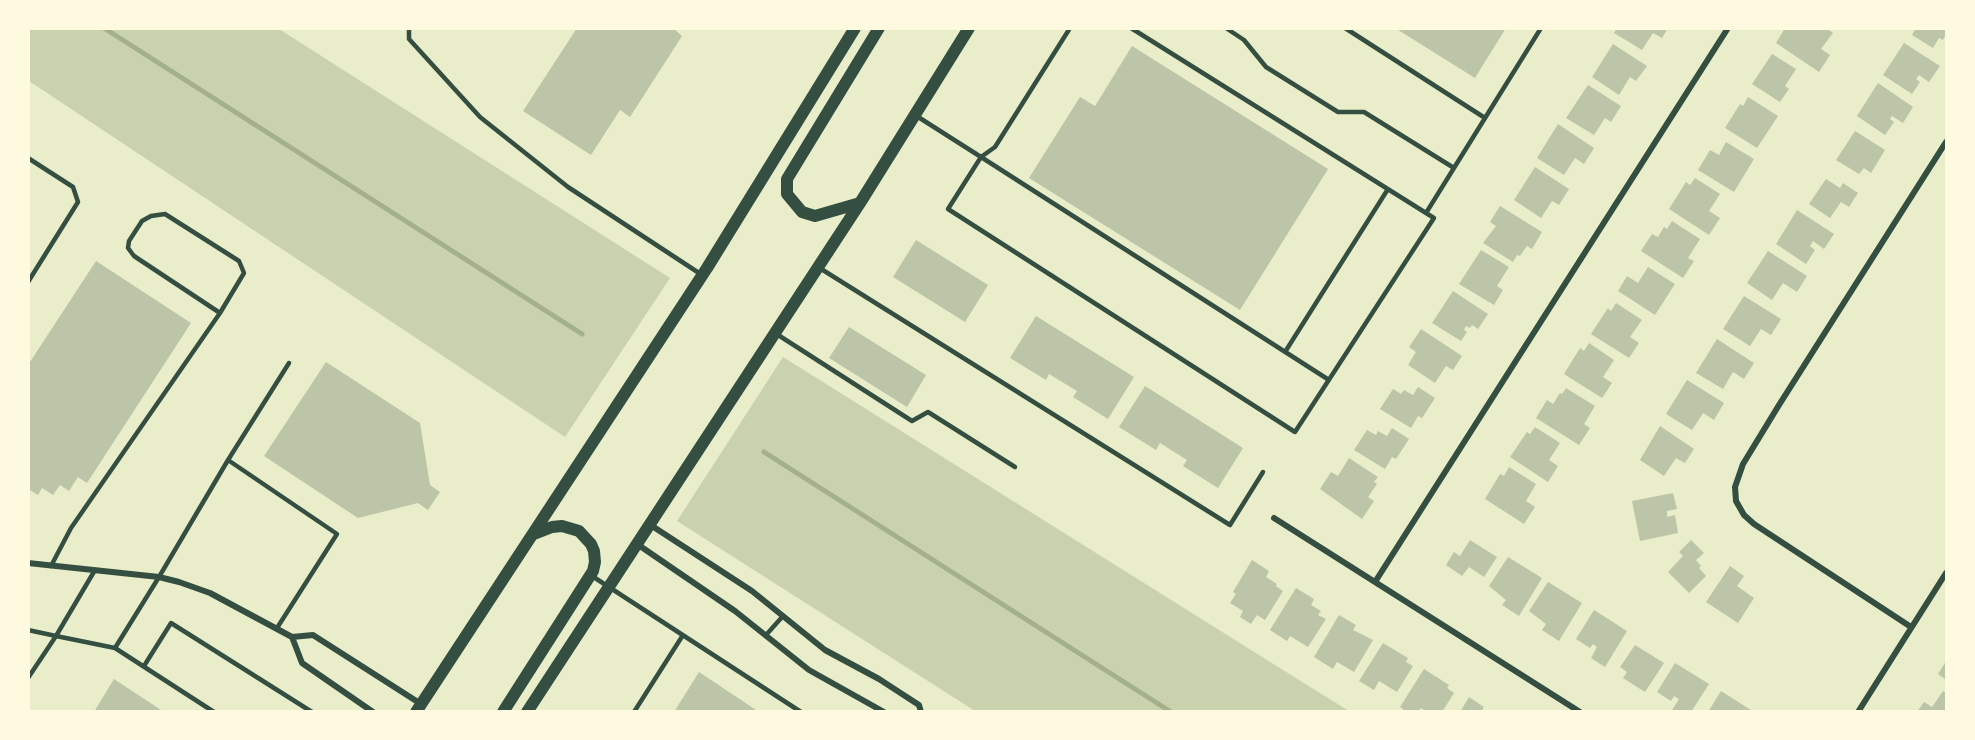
<!DOCTYPE html>
<style>
body{margin:0}
#map{position:relative;width:1975px;height:740px;overflow:hidden;background:#e9edc9;font-family:"Fira Sans",sans-serif}
canvas{display:block}
.frame{position:absolute;inset:0;border:30px solid #fefae0;pointer-events:none}
</style>
<div id="map">
<canvas width="1975" height="740"></canvas>
<div class="frame"></div>
</div>
<script>
const ctx = document.querySelector('canvas').getContext('2d');
ctx.lineJoin = 'round';
function paint(path, color) { ctx.fillStyle = color; ctx.fill(path, 'evenodd'); }
const poly = rows => new Path2D(rows.map(r => 'M' + r).join(''));
function strokePath(path, color, width, dash) { ctx.strokeStyle = color; ctx.lineWidth = width; ctx.lineCap = dash ? 'butt' : 'round'; ctx.setLineDash(dash || []); ctx.stroke(path); }
const green = poly([
 [28,29,279,29,670,278,565,437,29,81],
 [783,357,1299,680,1349,711,975,711,677,521]
]);
const stream = poly([
 [104,28,582,334],
 [764,452,1171,712]
]);
const building = poly([
 [577,28,673,28,682,36,630,117,620,110,591,155,523,111],
 [1395,28,1506,28,1475,78],
 [1617,28,1668,28,1662,38,1653,33,1642,50,1614,33],
 [1785,28,1826,28,1833,33,1821,49,1830,55,1819,72,1776,43],
 [1916,28,1946,28,1946,34,1943,40,1939,38,1933,48,1912,35],
 [1904,43,1940,66,1929,82,1919,75,1916,79,1920,82,1912,94,1883,75],
 [1613,44,1647,66,1636,81,1630,77,1619,95,1592,77],
 [1132,46,1328,169,1240,310,1029,178,1080,97,1095,106],
 [1772,54,1796,69,1785,86,1789,89,1780,102,1752,84],
 [1878,83,1913,107,1903,123,1892,116,1890,119,1894,122,1885,135,1857,116],
 [1588,85,1621,106,1611,122,1605,118,1594,135,1566,118],
 [1748,97,1778,116,1757,148,1725,128,1740,104,1743,106],
 [1558,124,1594,148,1584,164,1575,158,1564,175,1537,158],
 [1855,131,1885,150,1871,173,1864,168,1859,174,1836,160],
 [1726,142,1754,159,1734,192,1698,170,1710,150,1719,155],
 [1535,167,1569,189,1559,205,1552,201,1541,218,1514,200],
 [1695,178,1720,194,1709,211,1720,218,1709,235,1669,209,1686,182,1690,185],
 [1826,179,1840,188,1843,183,1858,193,1849,207,1841,202,1830,218,1809,204],
 [1500,206,1542,232,1532,249,1527,246,1520,256,1517,255,1513,262,1483,243,1496,226,1490,222],
 [1797,210,1834,234,1824,249,1813,241,1810,246,1815,250,1806,264,1776,244],
 [1672,221,1700,239,1688,258,1694,261,1683,278,1641,251,1652,234,1658,237,1664,227,1667,229],
 [916,240,988,285,965,322,893,277],
 [1481,250,1509,267,1497,286,1503,290,1494,305,1459,284],
 [1768,251,1807,276,1797,292,1783,283,1772,300,1747,283],
 [96,261,191,323,87,483,78,477,69,491,60,485,53,495,42,488,38,495,28,489,28,365],
 [1648,267,1675,284,1655,315,1618,291,1627,276,1638,283],
 [1453,291,1488,314,1478,329,1472,325,1470,328,1466,326,1464,330,1467,332,1461,341,1432,323],
 [1744,296,1781,319,1771,335,1761,329,1750,346,1723,329],
 [1616,303,1642,320,1630,337,1639,343,1629,358,1591,334,1608,308,1611,311],
 [1036,316,1134,377,1108,419,1073,397,1077,391,1049,374,1046,380,1010,358],
 [849,327,926,375,907,407,829,358],
 [1421,329,1462,356,1453,370,1446,366,1435,383,1408,365,1416,352,1409,347],
 [1717,339,1754,363,1744,379,1733,372,1723,389,1696,373],
 [1589,343,1614,360,1603,377,1612,383,1602,398,1564,374,1580,348,1584,351],
 [326,362,420,423,430,485,440,492,428,510,418,503,358,518,264,456],
 [1687,380,1724,403,1714,420,1703,413,1692,430,1666,414],
 [1145,386,1243,448,1218,488,1183,466,1187,460,1160,443,1156,450,1119,427],
 [1418,387,1435,398,1422,418,1418,416,1411,428,1380,409,1393,389,1401,394,1404,390,1413,395],
 [1566,388,1595,406,1584,424,1590,428,1579,445,1536,418,1547,400,1553,404,1560,393,1562,394],
 [1660,426,1694,449,1685,463,1676,458,1664,476,1640,460],
 [1535,427,1560,443,1549,460,1558,466,1548,482,1510,457,1527,432,1530,434],
 [1392,428,1409,439,1396,459,1392,457,1385,469,1354,450,1367,430,1376,435,1378,431,1387,436],
 [1349,458,1378,477,1374,482,1377,484,1368,497,1374,501,1362,519,1320,489,1331,472,1338,476],
 [1509,467,1536,484,1526,501,1535,507,1524,524,1485,499,1500,474,1504,476],
 [1673,493,1677,509,1667,511,1667,517,1675,515,1678,533,1640,541,1632,501],
 [1470,540,1497,557,1484,577,1469,567,1462,576,1446,565,1454,552,1460,556],
 [1691,540,1704,553,1696,560,1701,566,1699,568,1706,576,1689,593,1668,572,1683,556,1679,552],
 [1508,557,1542,578,1519,616,1502,605,1506,600,1489,586],
 [1252,560,1269,571,1266,577,1277,584,1276,586,1283,591,1265,620,1257,615,1251,624,1240,617,1243,611,1230,603,1236,594,1233,592],
 [1730,566,1744,576,1737,586,1754,598,1738,623,1706,602],
 [1548,582,1582,603,1559,641,1542,630,1546,624,1529,611],
 [1296,588,1314,599,1311,605,1321,611,1318,615,1326,619,1308,647,1290,636,1287,641,1270,630],
 [1594,610,1627,631,1605,667,1591,658,1597,647,1593,644,1590,648,1576,639],
 [1339,615,1356,625,1353,630,1373,640,1354,672,1337,662,1333,669,1314,657],
 [1383,643,1408,658,1406,662,1413,666,1397,692,1379,681,1374,690,1359,681],
 [1635,645,1664,663,1645,692,1623,678,1627,672,1620,667],
 [1946,661,1946,680,1938,674],
 [1675,663,1709,684,1691,712,1674,712,1672,710,1679,699,1674,696,1671,701,1657,692],
 [1424,669,1449,685,1447,688,1454,693,1442,712,1427,712,1421,708,1418,712,1407,712,1400,707],
 [699,672,759,712,674,712],
 [114,679,164,712,94,712],
 [1721,691,1754,712,1708,712],
 [1943,691,1946,693,1946,712,1917,712,1924,702,1932,707],
 [1469,697,1484,707,1481,712,1460,712]
]);
const service = poly([
 [409,28,409,39,480,117,568,187,702,275],
 [1070,28,995,147,981,157,1329,380],
 [1226,28,1244,40,1266,67,1338,112,1364,112,1454,168],
 [1345,28,1485,118],
 [915,115,981,157,948,209,1295,432,1434,218,1131,28],
 [28,158,73,187,78,202,28,282],
 [1426,213,1541,28],
 [818,267,1230,525,1263,472],
 [775,333,912,421,928,412,1015,467],
 [1285,352,1388,189],
 [228,460,289,363],
 [51,566,71,528,220,313,134,256,128,248,129,241,142,221,151,216,165,214,239,261,244,273,220,313],
 [592,576,801,712],
 [28,630,56,636,95,570],
 [766,635,783,616],
 [115,648,159,577,228,460,337,534,277,628],
 [144,666,171,623,312,712],
 [28,678,56,636,115,648,214,712],
 [634,712,683,635]
]);
const minor = poly([
 [1274,518,1580,712],
 [649,524,752,591,825,650,879,679,919,705,921,712],
 [637,544,735,611,809,670,884,712],
 [28,563,159,577,179,582,210,593,292,637,302,663,373,712],
 [1375,582,1728,28],
 [1911,627,1754,524,1744,515,1736,501,1735,487,1743,464,1779,405,1946,142],
 [292,637,313,635,421,704],
 [1858,712,1946,573]
]);
const secondary = poly([
 [860,203,815,216,802,212,787,194,787,179,879,28],
 [416,712,707,268,855,28],
 [503,712,593,571,595,562,594,551,591,544,579,531,562,526,552,527,534,534],
 [527,712,860,203,969,28]
]);
paint(green, '#cad2ad');
strokePath(stream, '#a3b18a', 5);
paint(building, '#bcc5a7');
strokePath(service, '#344e41', 4.5);
strokePath(minor, '#344e41', 6);
strokePath(secondary, '#344e41', 12);
</script>
